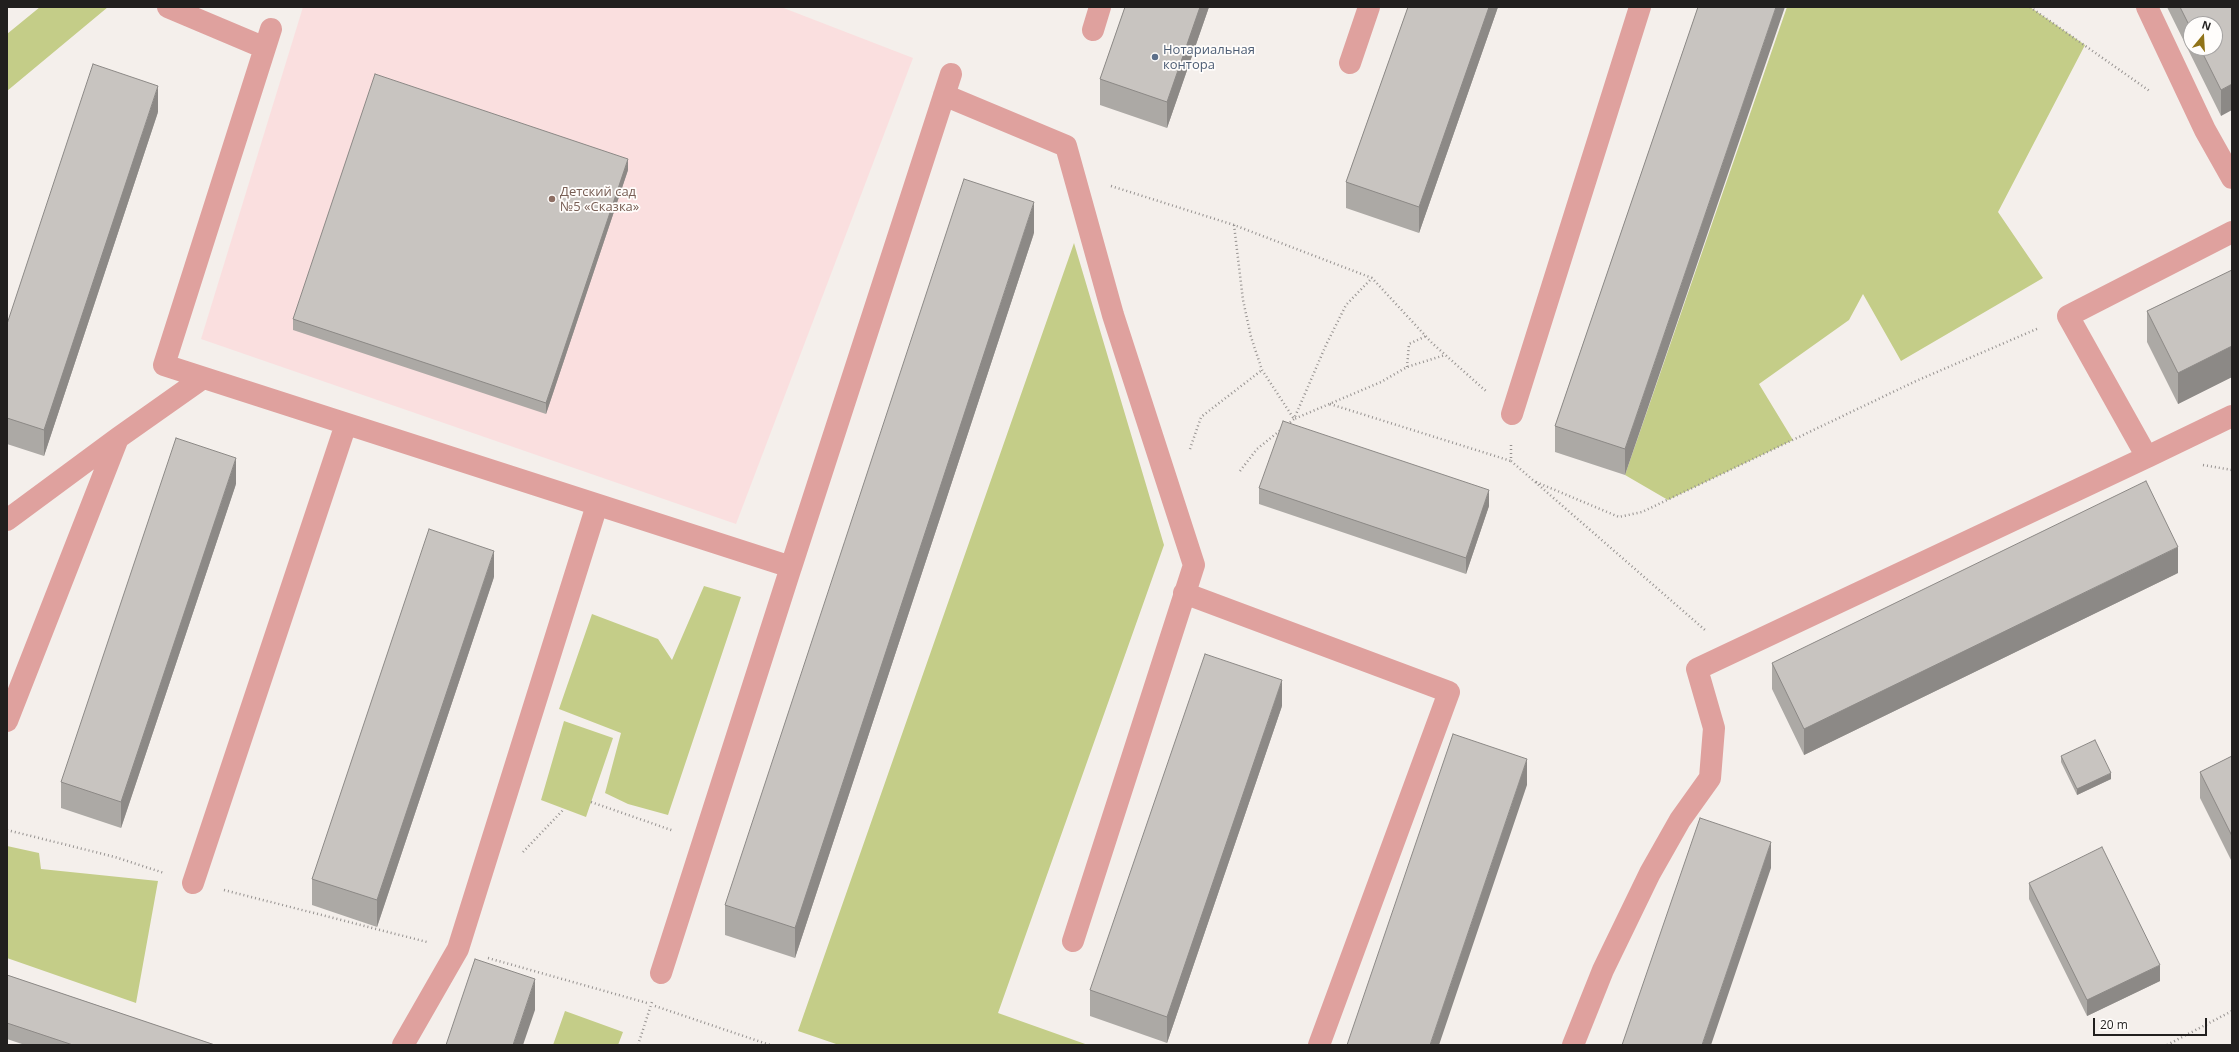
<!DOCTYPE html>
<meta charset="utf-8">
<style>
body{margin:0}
#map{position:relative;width:2239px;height:1052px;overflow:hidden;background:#f4efeb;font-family:"Open Sans",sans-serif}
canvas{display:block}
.frame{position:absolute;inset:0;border:8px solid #211f1e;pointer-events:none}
.north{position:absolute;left:2183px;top:16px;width:40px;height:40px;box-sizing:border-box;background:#fffdfb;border:1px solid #a6a4a3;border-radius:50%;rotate:18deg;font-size:11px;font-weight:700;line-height:16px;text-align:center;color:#211f1e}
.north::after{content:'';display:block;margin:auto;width:14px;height:18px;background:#907318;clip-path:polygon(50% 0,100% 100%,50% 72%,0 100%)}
.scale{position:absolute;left:2093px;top:1018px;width:114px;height:18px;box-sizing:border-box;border:2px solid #211f1e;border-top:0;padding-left:5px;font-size:12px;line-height:14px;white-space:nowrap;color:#211f1e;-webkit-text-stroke:3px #fffdfb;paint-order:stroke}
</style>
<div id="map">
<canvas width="2239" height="1052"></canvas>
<div class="frame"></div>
<div class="north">N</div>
<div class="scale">20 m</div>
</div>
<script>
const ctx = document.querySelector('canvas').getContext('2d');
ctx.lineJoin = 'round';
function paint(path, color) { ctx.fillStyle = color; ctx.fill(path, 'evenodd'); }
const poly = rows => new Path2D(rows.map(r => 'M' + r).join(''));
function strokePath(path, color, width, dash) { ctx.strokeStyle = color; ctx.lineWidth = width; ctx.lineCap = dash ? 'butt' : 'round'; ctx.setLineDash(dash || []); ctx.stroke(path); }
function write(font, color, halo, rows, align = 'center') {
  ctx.font = font + ' "Open Sans",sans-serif'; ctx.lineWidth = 3.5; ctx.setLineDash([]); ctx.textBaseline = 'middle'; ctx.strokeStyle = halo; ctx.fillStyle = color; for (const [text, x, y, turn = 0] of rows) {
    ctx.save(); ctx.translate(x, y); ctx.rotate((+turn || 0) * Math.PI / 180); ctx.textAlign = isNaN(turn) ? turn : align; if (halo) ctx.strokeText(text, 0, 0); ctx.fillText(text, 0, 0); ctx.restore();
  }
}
const education = poly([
 [303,7,781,7,913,58,736,524,201,339]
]);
const green = poly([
 [40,7,108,7,7,91,7,34],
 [1787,7,2030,7,2085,45,1998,212,2043,278,1901,361,1863,294,1849,320,1759,384,1793,440,1668,500,1625,475],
 [1074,243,1164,545,998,1013,1088,1045,839,1045,798,1031],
 [704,586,741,597,668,815,628,804,605,793,621,733,559,709,592,614,658,639,672,660],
 [564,721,613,738,586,817,541,800],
 [7,846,39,853,41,869,158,881,136,1003,7,958],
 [565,1011,623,1032,618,1045,553,1045]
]);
const path = poly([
 [2030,7,2151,92],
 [1111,186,1234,225,1372,278,1432,343,1487,392],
 [1234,225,1243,300,1251,337,1262,370,1294,419,1381,382,1407,367,1445,355],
 [1407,367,1409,344,1426,336],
 [1330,404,1511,461],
 [1287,425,1294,419,1326,345,1346,305,1372,278],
 [1511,445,1511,461,1705,630],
 [1190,449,1201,417,1262,370],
 [2203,465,2232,470],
 [1240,471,1257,449,1282,429],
 [1536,482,1619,517,1642,512,1916,381,2039,328],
 [591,802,674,831],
 [7,830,115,857,164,873],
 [523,852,564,809],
 [224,890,427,942],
 [488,958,647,1003],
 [655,1006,770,1045],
 [638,1045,652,1002],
 [2167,1045,2232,1011]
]);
const lane = poly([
 [168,7,265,48],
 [2147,7,2205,130,2232,178],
 [271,29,164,365,791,567,661,973],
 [1093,30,1100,7],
 [1350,63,1369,7],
 [944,95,1066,146,1113,315,1194,565,1073,941],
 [1512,414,1640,7],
 [2147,457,2232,416],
 [7,520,118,438,203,378],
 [791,567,951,74],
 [1184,593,1449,692,1319,1045],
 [7,721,118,438],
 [193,883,346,424],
 [403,1045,458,949,597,505],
 [1573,1045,1603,970,1650,873,1680,820,1710,778,1714,728,1697,669,2147,457,2068,316,2232,232]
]);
const wall = poly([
 [1125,7,1209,7,1167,128,1100,105,1100,79],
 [1408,7,1498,7,1419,233,1346,208,1346,182],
 [1698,7,1625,475,1555,452,1555,426],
 [2167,7,2232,7,2221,116],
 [2191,24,2215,48,2191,48],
 [158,112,44,456,7,444,7,324],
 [628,170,546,414,293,330,293,319],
 [1034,233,795,958,725,935,725,905],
 [2232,270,2232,377,2178,404,2147,342,2147,311],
 [236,484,121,828,61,808,61,782],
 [1259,488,1489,506,1466,574,1259,504],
 [2178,573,1804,755,1772,689,1772,663],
 [494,577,377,927,312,905,312,879],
 [1282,706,1167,1043,1090,1016,1090,990],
 [2061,756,2111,779,2077,795,2061,762],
 [2232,756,2232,862,2200,798,2200,772],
 [2029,883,2160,981,2087,1016,2029,899],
 [7,975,215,1045,25,1045,7,1039]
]);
const shadedWall = poly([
 [1200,7,1209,7,1167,128,1167,102],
 [1489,7,1498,7,1419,233,1419,207],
 [1776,7,1785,7,1625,475,1625,449],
 [2232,84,2232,110,2221,116,2221,90],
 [158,86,158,112,44,456,44,430],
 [628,159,628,170,546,414,546,403],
 [1034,202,1034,233,795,958,795,928],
 [2232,346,2232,377,2178,404,2178,373],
 [236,458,236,484,121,828,121,802],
 [1489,490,1489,506,1466,574,1466,558],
 [2178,547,2178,573,1804,755,1804,729],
 [494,551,494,577,377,927,377,900],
 [1282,680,1282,706,1167,1043,1167,1017],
 [1527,759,1527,785,1439,1045,1430,1045],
 [2111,773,2111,779,2077,795,2077,789],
 [1771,842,1771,868,1711,1045,1702,1045],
 [2160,965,2160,981,2087,1016,2087,1000],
 [535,979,535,1010,523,1045,513,1045]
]);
const building = poly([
 [1125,7,1200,7,1167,102,1100,79,1125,7],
 [1408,7,1489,7,1419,207,1346,182,1408,7],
 [1698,7,1776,7,1625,449,1555,426,1698,7],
 [2180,7,2232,7,2232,84,2221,90,2200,48,2215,48,2215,24,2191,24,2191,29,2180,7],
 [93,64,158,86,44,430,7,418,7,324,93,64],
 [375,74,628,159,546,403,293,319,375,74],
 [964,179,1034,202,795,928,725,905,964,179],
 [2232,270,2232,346,2178,373,2147,311,2232,270],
 [1283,421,1489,490,1466,558,1259,488,1283,421],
 [176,438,236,458,121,802,61,782,176,438],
 [2146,481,2178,547,1804,729,1772,663,2146,481],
 [429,529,494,551,377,900,312,879,429,529],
 [1205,654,1282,680,1167,1017,1090,990,1205,654],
 [1453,734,1527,759,1430,1045,1347,1045,1453,734],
 [2095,740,2111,773,2077,789,2061,756,2095,740],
 [2232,756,2232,836,2200,772,2232,756],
 [1700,818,1771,842,1702,1045,1622,1045,1700,818],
 [2102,847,2160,965,2087,1000,2029,883,2102,847],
 [475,959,535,979,513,1045,446,1045,475,959],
 [7,975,215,1045,73,1045,7,1023,7,975]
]);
const markers = [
 [1155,57,4,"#5c6f8a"],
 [552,199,4,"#8d6e63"]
];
const serviceNames = [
 ["Нотариальная",1163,50],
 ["контора",1163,65]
];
const educationNames = [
 ["Детский сад",560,192],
 ["№5 «Сказка»",560,207]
];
paint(education, '#fadfdf');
paint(green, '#c4cd88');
strokePath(path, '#969290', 2.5, [1, 3]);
strokePath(lane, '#dfa19e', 22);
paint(wall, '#aca9a5');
paint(shadedWall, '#8c8986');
paint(building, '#c8c4c0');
strokePath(building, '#8c8986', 1);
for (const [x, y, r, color] of markers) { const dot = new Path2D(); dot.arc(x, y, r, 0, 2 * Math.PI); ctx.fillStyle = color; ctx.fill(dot); strokePath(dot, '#fffdfb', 1.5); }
write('13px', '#4e5e75', '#fffdfb', serviceNames, 'left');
write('13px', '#785e54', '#fffdfb', educationNames, 'left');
</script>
